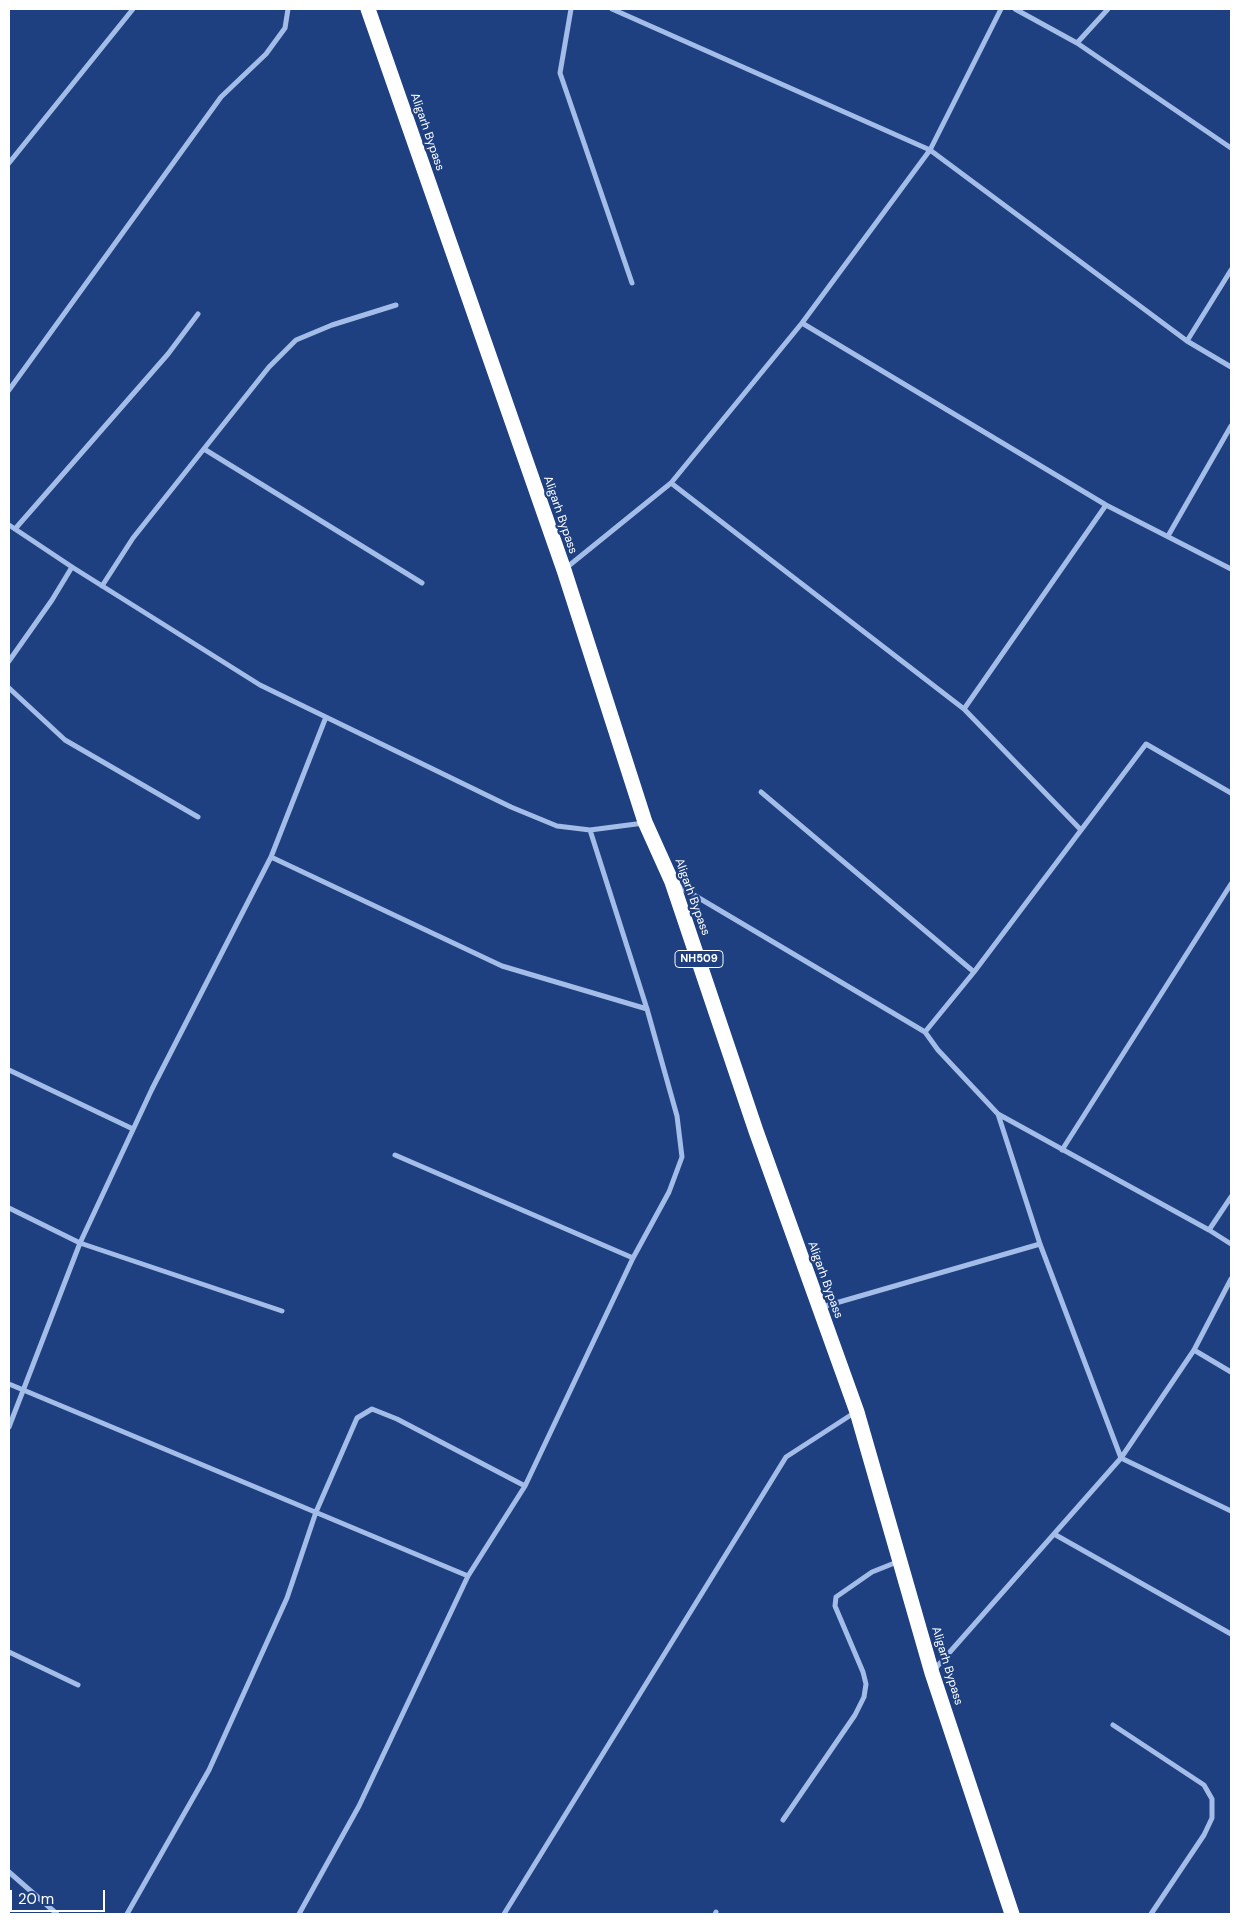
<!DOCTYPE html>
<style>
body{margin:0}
#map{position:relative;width:1240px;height:1923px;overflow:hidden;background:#1e4080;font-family:"DM Sans",sans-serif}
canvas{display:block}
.frame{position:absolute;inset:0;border:10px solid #fff;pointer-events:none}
.scale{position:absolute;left:10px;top:1890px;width:95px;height:22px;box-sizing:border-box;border:2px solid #fff;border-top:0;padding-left:6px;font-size:15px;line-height:18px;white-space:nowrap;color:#fff;-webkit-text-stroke:4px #1e4080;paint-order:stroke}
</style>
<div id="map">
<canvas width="1240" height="1923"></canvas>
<div class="frame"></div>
<div class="scale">20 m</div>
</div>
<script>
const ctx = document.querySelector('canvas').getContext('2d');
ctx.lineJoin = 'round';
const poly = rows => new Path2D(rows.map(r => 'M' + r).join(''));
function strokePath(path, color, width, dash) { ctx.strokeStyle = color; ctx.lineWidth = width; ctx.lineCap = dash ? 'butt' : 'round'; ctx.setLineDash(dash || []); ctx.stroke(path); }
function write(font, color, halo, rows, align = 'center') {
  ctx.font = font + ' "DM Sans",sans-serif'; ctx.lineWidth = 4.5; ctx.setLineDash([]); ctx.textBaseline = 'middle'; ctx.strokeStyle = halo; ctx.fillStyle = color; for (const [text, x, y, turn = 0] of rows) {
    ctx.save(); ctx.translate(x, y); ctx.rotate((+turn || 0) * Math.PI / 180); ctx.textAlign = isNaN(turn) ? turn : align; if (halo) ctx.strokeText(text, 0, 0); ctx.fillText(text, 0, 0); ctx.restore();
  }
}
const street = poly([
 [571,9,560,73,632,283],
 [612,9,930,150,1187,341],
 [1015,9,1077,43],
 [1108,9,1077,43,1231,148],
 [9,163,133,9],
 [1231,270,1187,341,1231,367],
 [802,323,930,150,1001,9],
 [9,390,221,97,266,54,285,28,288,9],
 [204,449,422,583],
 [671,483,964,709,1081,830],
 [9,525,72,567,260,685,511,807,557,826,590,830,644,823],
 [15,529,168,354,198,314],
 [1168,536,1231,426],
 [566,568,671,483,802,323,1106,505,1231,569],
 [102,586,133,538,269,367,296,340,332,325,396,305],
 [9,661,52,600,72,567],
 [9,688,65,740,198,817],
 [964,709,1106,505],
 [761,792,974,972],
 [271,857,502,966,647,1009],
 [677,885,925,1032,938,1050,998,1114,1209,1230,1231,1244],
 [925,1032,974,972,1146,744,1231,793],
 [9,1070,133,1129],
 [998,1114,1040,1244,1121,1458,1231,1511],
 [1062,1150,1231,884],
 [395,1155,633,1258],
 [9,1208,80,1243,282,1311],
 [1209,1230,1231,1197],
 [822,1307,1040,1244],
 [1194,1350,1231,1372],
 [9,1384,468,1576],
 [9,1427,80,1243,152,1089,271,857,326,717],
 [1054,1534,1231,1634],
 [9,1652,78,1685],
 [934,1670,1121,1458,1194,1350,1231,1279],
 [1113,1725,1204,1785,1212,1799,1212,1818,1204,1835,1151,1914],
 [783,1820,855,1715,864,1697,866,1684,863,1672,835,1606,836,1597,872,1572,897,1562],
 [9,1872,57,1914],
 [127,1914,209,1770,287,1598,316,1512,357,1418,372,1409,397,1419,525,1486],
 [299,1914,359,1806,468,1576,525,1486,633,1258,669,1192,682,1157,677,1116,647,1009,590,830],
 [504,1914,786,1457,854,1413],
 [715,1914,716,1912]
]);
const highway = poly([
 [368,9,564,570,645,822,672,882,756,1131,857,1412,932,1673,1012,1914]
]);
const shields = [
 [699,959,48]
];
const shieldNames = [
 ["NH509",699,959]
];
const streetNames = [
 ["Aligarh Bypass",427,132,71],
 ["Aligarh Bypass",560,515,71],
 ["Aligarh Bypass",692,897,70],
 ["Aligarh Bypass",825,1280,70],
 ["Aligarh Bypass",947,1666,73]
];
strokePath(street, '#a3bce8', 5);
strokePath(highway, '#fff', 15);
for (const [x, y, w] of shields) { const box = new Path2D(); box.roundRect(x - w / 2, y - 8.5, w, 17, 4); ctx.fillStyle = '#1e4080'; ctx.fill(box); strokePath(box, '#fff', 1); }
write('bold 11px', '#fff', null, shieldNames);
write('12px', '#fff', '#1e4080', streetNames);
</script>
